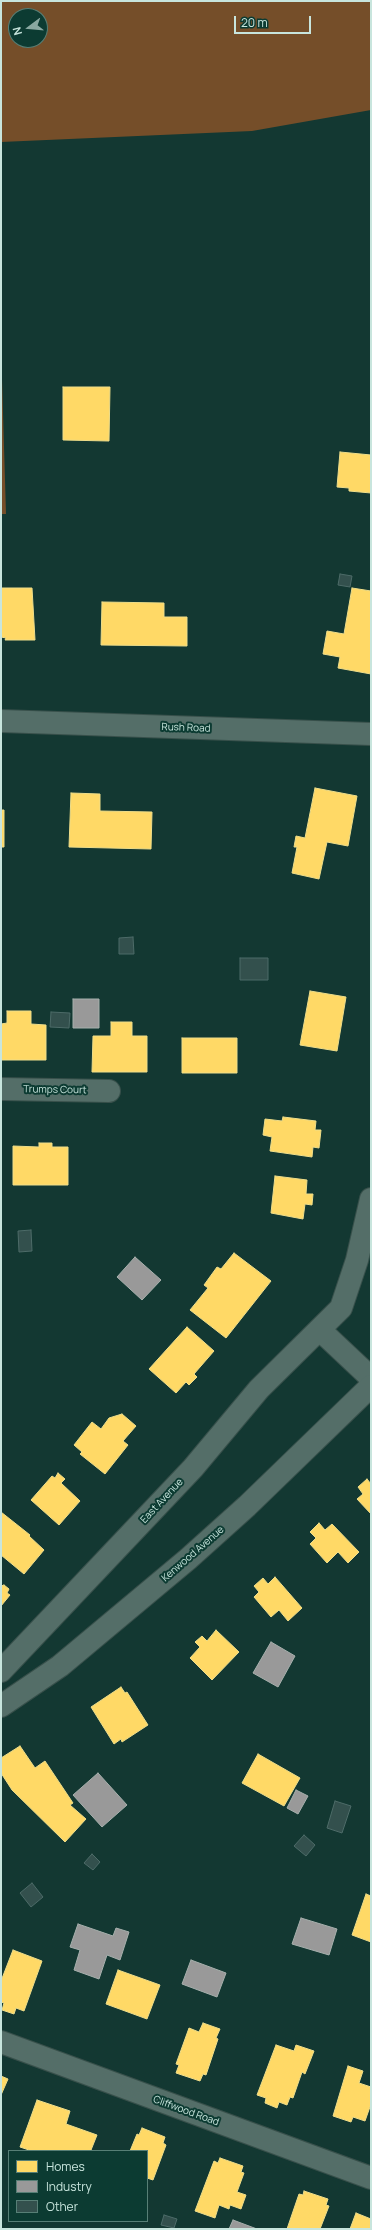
<!DOCTYPE html>
<style>
body{margin:0}
#map{position:relative;width:372px;height:2230px;overflow:hidden;background:#133832;font-family:Manrope,sans-serif}
canvas{display:block}
.frame{position:absolute;inset:0;border:2px solid #c8e5dd;pointer-events:none}
.legend{position:absolute;left:8px;top:2150px;width:140px;height:72px;box-sizing:border-box;background:#0c3b32;border:1px solid #577f76;margin:0;padding:5px 7px;list-style:none;font-size:12px;color:#c8e5dd}
.legend li{display:flex;align-items:center;gap:8px;height:20px}
.legend b{width:20px;border:1px solid #577f76}
.north{position:absolute;left:8px;top:8px;width:40px;height:40px;box-sizing:border-box;background:#0c3b32;border:1px solid #577f76;border-radius:50%;rotate:254deg;font-size:11px;font-weight:700;line-height:16px;text-align:center;color:#c8e5dd}
.north::after{content:'';display:block;margin:auto;width:14px;height:18px;background:#89a8a1;clip-path:polygon(50% 0,100% 100%,50% 72%,0 100%)}
.scale{position:absolute;left:234px;top:16px;width:77px;height:18px;box-sizing:border-box;border:2px solid #c8e5dd;border-top:0;padding-left:5px;font-size:12px;line-height:14px;white-space:nowrap;color:#c8e5dd;-webkit-text-stroke:3px #0c3b32;paint-order:stroke}
</style>
<div id="map">
<canvas width="372" height="2230"></canvas>
<div class="frame"></div>
<ul class="legend">
<li><b style="height:11px;background:#ffd966"></b>Homes</li>
<li><b style="height:11px;background:#999"></b>Industry</li>
<li><b style="height:11px;background:#33504d"></b>Other</li>
</ul>
<div class="north">N</div>
<div class="scale">20 m</div>
</div>
<script>
const ctx = document.querySelector('canvas').getContext('2d');
ctx.lineJoin = 'round';
function paint(path, color) { ctx.fillStyle = color; ctx.fill(path, 'evenodd'); }
const poly = rows => new Path2D(rows.map(r => 'M' + r).join(''));
function strokePath(path, color, width, dash) { ctx.strokeStyle = color; ctx.lineWidth = width; ctx.lineCap = dash ? 'butt' : 'round'; ctx.setLineDash(dash || []); ctx.stroke(path); }
function write(font, color, halo, rows, align = 'center') {
  ctx.font = font + ' Manrope,sans-serif'; ctx.lineWidth = 4; ctx.setLineDash([]); ctx.textBaseline = 'middle'; ctx.strokeStyle = halo; ctx.fillStyle = color; for (const [text, x, y, turn = 0] of rows) {
    ctx.save(); ctx.translate(x, y); ctx.rotate((+turn || 0) * Math.PI / 180); ctx.textAlign = isNaN(turn) ? turn : align; if (halo) ctx.strokeText(text, 0, 0); ctx.fillText(text, 0, 0); ctx.restore();
  }
}
const green = poly([
 [1,1,371,1,371,110,252,131,1,142],
 [16,16,40,16,40,40,16,40],
 [1,345,6,514,1,514]
]);
const homes = poly([
 [63,387,110,387,109,441,63,440,63,387],
 [340,452,371,455,371,493,349,491,349,488,337,487,340,452],
 [1,588,32,588,35,640,5,640,6,638,1,637,1,588],
 [352,588,371,591,371,674,338,668,340,657,323,654,327,631,344,634,352,588],
 [102,602,164,603,164,617,187,617,187,646,101,645,102,602],
 [315,788,357,796,348,846,327,842,319,879,292,873,297,847,294,847,296,836,305,838,315,788],
 [71,793,100,794,100,811,152,812,151,849,69,847,71,793],
 [1,810,4,810,4,847,1,847,1,810],
 [310,991,346,997,337,1051,300,1045,310,991],
 [7,1011,31,1011,31,1024,46,1025,46,1060,1,1060,1,1024,7,1023,7,1011],
 [111,1022,132,1022,132,1036,147,1036,147,1072,92,1072,93,1036,111,1036,111,1022],
 [182,1038,237,1038,237,1073,182,1073,182,1038],
 [283,1117,316,1121,315,1130,321,1130,319,1148,313,1147,312,1157,270,1151,272,1137,263,1135,265,1119,282,1121,283,1117],
 [39,1143,52,1143,52,1147,68,1147,68,1185,13,1185,13,1146,39,1147,39,1143],
 [275,1176,307,1180,306,1194,313,1194,312,1205,305,1204,303,1219,271,1213,275,1176],
 [234,1253,271,1281,226,1338,190,1310,208,1288,204,1285,217,1267,221,1269,234,1253],
 [187,1327,214,1351,194,1374,197,1377,189,1385,186,1382,176,1393,149,1369,187,1327],
 [122,1414,136,1426,123,1441,128,1445,105,1474,80,1454,82,1452,74,1445,92,1422,101,1429,109,1418,122,1414],
 [58,1473,65,1479,61,1483,80,1501,59,1525,31,1500,52,1476,55,1478,58,1473],
 [367,1479,371,1484,371,1514,357,1499,363,1494,358,1487,367,1479],
 [1,1512,30,1535,29,1536,44,1550,24,1574,1,1555,1,1512],
 [319,1523,325,1530,332,1524,359,1552,348,1563,338,1552,327,1563,310,1544,316,1538,310,1532,319,1523],
 [275,1577,302,1608,288,1621,279,1610,271,1617,254,1597,259,1592,254,1586,263,1578,268,1584,275,1577],
 [4,1585,9,1589,7,1593,10,1595,1,1606,1,1586,4,1585],
 [216,1630,239,1652,212,1680,190,1658,200,1647,195,1642,202,1636,207,1641,216,1630],
 [121,1687,125,1693,127,1692,148,1725,122,1742,121,1739,114,1744,91,1707,121,1687],
 [20,1746,35,1768,45,1761,73,1803,70,1805,86,1819,65,1842,12,1790,1,1773,1,1758,20,1746],
 [258,1754,300,1778,284,1806,242,1783,258,1754],
 [366,1894,371,1896,371,1942,352,1935,366,1894],
 [13,1950,42,1961,24,2011,16,2008,14,2014,2,2010,4,2003,1,2002,1,1981,13,1950],
 [118,1970,160,1985,147,2019,106,2004,118,1970],
 [203,2023,220,2029,216,2038,218,2039,206,2075,203,2074,200,2081,176,2073,179,2065,176,2064,189,2028,199,2032,203,2023],
 [276,2045,294,2051,296,2045,314,2051,305,2074,302,2072,293,2098,290,2097,287,2105,279,2102,277,2108,265,2103,266,2098,257,2095,276,2045],
 [348,2066,363,2071,359,2083,371,2087,371,2104,365,2121,353,2117,351,2122,333,2116,348,2066],
 [1,2076,8,2079,1,2095,1,2076],
 [37,2100,70,2111,66,2124,97,2135,91,2150,93,2151,32,2151,20,2147,37,2100],
 [142,2128,165,2137,163,2143,166,2145,153,2180,147,2178,147,2151,130,2151,137,2134,139,2135,142,2128],
 [220,2158,243,2166,241,2172,244,2173,237,2192,246,2195,241,2209,230,2205,229,2209,219,2205,215,2218,195,2211,214,2161,218,2163,220,2158],
 [304,2191,328,2199,326,2205,329,2206,320,2229,287,2229,299,2194,303,2195,304,2191],
 [356,2213,371,2219,371,2229,350,2229,356,2213]
]);
const industry = poly([
 [73,999,99,999,99,1028,73,1028,73,999],
 [135,1257,161,1280,142,1300,117,1277,135,1257],
 [271,1642,295,1656,278,1687,253,1673,271,1642],
 [98,1773,127,1805,102,1827,73,1795,98,1773],
 [296,1790,308,1796,298,1814,287,1808,296,1790],
 [301,1918,337,1929,329,1955,292,1944,301,1918],
 [78,1924,113,1936,116,1928,129,1932,120,1960,107,1955,99,1979,74,1970,80,1950,70,1947,78,1924],
 [191,1960,226,1973,217,1997,182,1984,191,1960],
 [233,2220,257,2229,229,2229,233,2220]
]);
const building = poly([
 [340,574,352,576,350,587,338,585,340,574],
 [133,937,134,954,119,954,119,938,133,937],
 [240,958,268,958,268,980,240,980,240,958],
 [51,1012,70,1013,69,1028,50,1027,51,1012],
 [31,1230,32,1251,19,1252,18,1231,31,1230],
 [335,1801,351,1806,342,1833,327,1828,335,1801],
 [304,1835,315,1845,306,1856,294,1846,304,1835],
 [92,1854,100,1862,93,1870,84,1863,92,1854],
 [32,1883,43,1897,31,1907,20,1893,32,1883],
 [164,2215,177,2219,174,2228,161,2225,164,2215]
]);
const minor = poly([
 [1,721,371,734],
 [1,1089,109,1091],
 [320,1330,371,1378],
 [1,1671,193,1468,259,1389,341,1308,357,1260,371,1199],
 [1,2042,371,2178]
]);
const secondary = poly([
 [1,1706,60,1666,188,1559,247,1506,371,1386]
]);
const streetNames = [
 ["Rush Road",186,728,2],
 ["Trumps Court",55,1090,1],
 ["East Avenue",162,1501,-47],
 ["Kenwood Avenue",193,1554,-41],
 ["Cliffwood Road",186,2111,20]
];
paint(green, '#754e29');
paint(homes, '#ffd966');
strokePath(homes, '#eedd8a', 1);
paint(industry, '#999');
strokePath(industry, '#a7b0ad', 1);
paint(building, '#33504d');
strokePath(building, '#4d6b68', 1);
strokePath(minor, '#38504b', 24);
strokePath(secondary, '#38504b', 24);
strokePath(minor, '#546e68', 22);
strokePath(secondary, '#546e68', 22);
write('10px', '#c8e5dd', '#0c3b32', streetNames);
</script>
